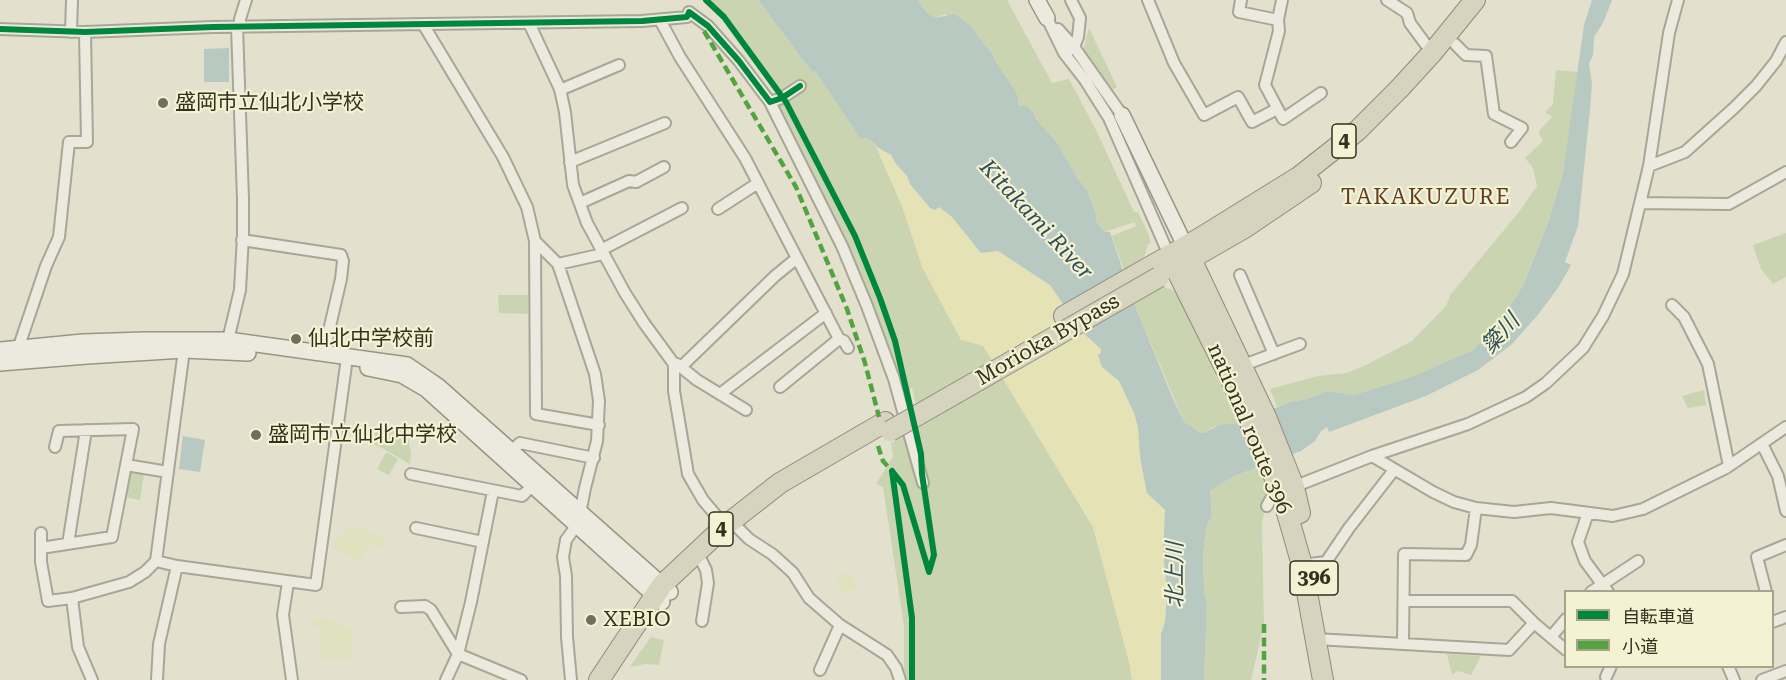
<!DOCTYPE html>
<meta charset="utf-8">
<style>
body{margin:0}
#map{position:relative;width:1786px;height:680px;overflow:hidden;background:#e3e1cd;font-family:"Roboto Serif","Noto Sans JP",serif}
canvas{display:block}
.legend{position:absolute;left:1564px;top:590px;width:210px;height:78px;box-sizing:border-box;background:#f3f2d3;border:2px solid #a7a48b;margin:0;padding:8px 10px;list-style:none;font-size:18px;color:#36301f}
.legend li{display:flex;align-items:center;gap:12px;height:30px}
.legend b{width:30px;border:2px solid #a7a48b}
</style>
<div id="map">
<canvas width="1786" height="680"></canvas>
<ul class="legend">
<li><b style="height:8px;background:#00873e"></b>自転車道</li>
<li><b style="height:8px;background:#53a441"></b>小道</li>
</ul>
</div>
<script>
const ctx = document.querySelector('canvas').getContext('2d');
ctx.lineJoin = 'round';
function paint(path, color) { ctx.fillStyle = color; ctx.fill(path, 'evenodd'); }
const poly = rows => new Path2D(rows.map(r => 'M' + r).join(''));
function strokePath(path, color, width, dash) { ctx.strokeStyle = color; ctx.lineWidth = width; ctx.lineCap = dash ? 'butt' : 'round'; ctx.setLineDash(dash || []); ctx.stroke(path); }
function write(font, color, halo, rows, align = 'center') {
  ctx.font = font + ' "Roboto Serif","Noto Sans JP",serif'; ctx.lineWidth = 4.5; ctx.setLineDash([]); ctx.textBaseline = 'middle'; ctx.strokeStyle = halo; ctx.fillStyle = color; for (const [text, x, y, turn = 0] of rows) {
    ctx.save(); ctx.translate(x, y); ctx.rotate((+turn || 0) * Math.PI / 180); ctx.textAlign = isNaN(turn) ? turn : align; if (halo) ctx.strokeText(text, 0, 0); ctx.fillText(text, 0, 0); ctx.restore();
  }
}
const farmland = poly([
 [352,525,385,538,381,548,372,544,360,562,333,547,344,530],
 [850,571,857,588,842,594,835,577],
 [324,618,338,621,338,624,352,629,351,658,319,658,320,628,314,627,314,619]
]);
const green = poly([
 [706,0,758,0,812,72,815,71,861,139,866,138,874,142,902,206,923,269,983,345,1093,527,1130,665,1132,680,904,680,904,626,883,487,876,484,893,457,891,443,921,426,912,388,902,394,853,261,818,186,779,112,780,105,785,102,724,17],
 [918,0,1007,0,1052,83,1069,79,1097,132,1134,212,1138,212,1148,233,1151,243,1148,244,1144,257,1124,270,1112,236,1136,226,1135,222,1105,232,1096,221,1092,204,1056,141,1035,118,1034,113,1027,106,1018,106,1018,96,1013,87,997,64,991,51,985,46,972,27,945,14,934,18,926,12],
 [1089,28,1117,87,1112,90,1082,54],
 [1556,70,1579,72,1563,173,1549,220,1524,284,1499,323,1473,350,1414,376,1354,395,1327,391,1307,399,1290,402,1277,407,1270,389,1318,376,1347,373,1366,365,1412,341,1446,306,1451,294,1519,212,1537,186,1533,168,1525,158,1543,141,1538,132,1552,117,1545,112,1553,104],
 [1786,233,1786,277,1773,284,1761,269,1753,245],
 [1164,287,1175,291,1179,297,1238,423,1213,427,1204,433,1193,430,1184,422,1134,303,1158,289],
 [498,295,528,295,528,314,499,313],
 [1704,390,1706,405,1688,408,1682,396],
 [379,425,407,430,411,454,410,464,371,442],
 [386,452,398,459,389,475,377,469],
 [1257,468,1267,487,1268,495,1262,522,1264,624,1251,680,1204,680,1207,603,1204,592,1203,553,1207,524,1212,516,1210,491,1232,477],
 [132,472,144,474,140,500,124,497,128,474],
 [651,637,664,640,659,665,645,664,630,667],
 [1447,654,1481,656,1471,675,1458,671,1452,675]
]);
const sand = poly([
 [877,147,891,155,896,164,907,176,910,184,930,208,939,207,952,217,980,253,998,251,1050,285,1082,332,1101,349,1102,367,1119,381,1134,413,1138,428,1140,457,1147,493,1165,510,1163,552,1167,592,1165,622,1161,634,1161,680,1132,680,1130,665,1093,527,983,346,961,340,923,269,902,206]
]);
const water = poly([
 [758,0,918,0,926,12,934,18,955,14,972,27,985,46,991,51,997,64,1013,87,1018,96,1018,106,1027,106,1034,113,1035,118,1056,141,1076,176,1087,191,1096,215,1096,221,1105,232,1110,232,1134,303,1173,399,1184,422,1199,432,1204,433,1219,425,1238,423,1290,402,1307,399,1327,391,1354,395,1414,376,1473,350,1499,323,1524,284,1549,220,1563,173,1584,25,1592,0,1612,0,1603,23,1594,37,1593,55,1589,64,1592,84,1590,110,1578,226,1565,262,1571,265,1558,288,1537,316,1511,345,1478,370,1426,396,1329,432,1327,427,1321,431,1315,441,1301,451,1232,477,1210,491,1212,516,1207,524,1203,553,1204,592,1207,603,1204,680,1161,680,1161,634,1165,622,1167,592,1163,552,1165,510,1147,493,1140,457,1138,428,1134,413,1119,381,1102,367,1098,355,1101,353,1101,349,1082,332,1050,285,998,251,981,253,952,217,939,207,935,210,930,208,910,184,907,176,896,164,891,155,877,147,874,142,866,138,861,139,815,71,812,72],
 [229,48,229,82,204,82,204,49],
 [183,436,205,440,200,472,179,469]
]);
const street = poly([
 [1148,0,1174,63,1204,115,1238,97,1252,122,1277,109],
 [1241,0,1239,12,1278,20],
 [1282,0,1278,20,1279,31,1265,85,1283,119,1321,93],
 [1387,0,1407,13,1410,23,1432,53],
 [1047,18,1064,53,1085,80,1109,118,1169,255],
 [660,20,680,57,745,158,839,339],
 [529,23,560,89,565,112,573,185,587,223,625,293,644,323,674,364,674,391,688,474,703,500,725,526],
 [423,24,503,157,527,207,535,241,558,264,595,374,599,401,597,441,585,488,580,514,576,526,566,540,563,557,566,576,567,637,571,680],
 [240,27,240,19,246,0],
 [0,29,85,32,213,27,642,21,687,17,689,12,708,26,739,61,770,102,782,98,800,86],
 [1058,29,1074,47,1122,115],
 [71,32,72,0],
 [1455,44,1466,55,1486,56,1494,114,1522,128,1511,142],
 [1068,51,1074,47,1078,37,1080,18,1071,0],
 [560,90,619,65],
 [770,102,842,246,867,306,894,379,923,483],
 [570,162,665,123],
 [1649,166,1685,152,1734,108,1756,86,1776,61,1786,42],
 [580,203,629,181,636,182,664,167],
 [1640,203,1729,204,1786,172],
 [718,209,758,183],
 [242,240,341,255,343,261,341,279,324,352],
 [535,241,536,414,599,425],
 [601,250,682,208],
 [558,264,603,254],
 [1240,275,1274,354],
 [1672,305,1684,317,1708,364,1729,466],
 [228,340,240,290,243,236,243,199,237,27],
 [18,349,46,266,59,237,69,142,87,142,85,32],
 [677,364,697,380,746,410],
 [1241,366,1300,344],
 [681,367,775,276,797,258],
 [780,387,839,339,844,341,848,348],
 [720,394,826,313],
 [1762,444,1778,476,1786,511],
 [511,451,520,443,594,458],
 [1372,456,1433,492,1454,502,1476,508,1514,512,1551,508,1613,516,1643,509,1726,468,1786,427],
 [126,465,168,472],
 [411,474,522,496,532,486],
 [1267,506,1273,495,1372,456,1468,424,1526,397,1546,383,1583,348,1603,316,1623,274,1649,166,1669,33,1678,0],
 [1588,513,1578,542,1585,561,1608,592],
 [737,527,749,539,772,554,781,562,793,573,809,598,840,625,887,655,896,668,900,680],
 [416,528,483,542],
 [41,533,41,562,48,601,72,598],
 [68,544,86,430],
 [41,548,112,537,133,429,59,431,55,447],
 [701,560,706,570,708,583,702,621],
 [156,561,177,566,316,585,346,365],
 [1302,565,1326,562,1349,528,1394,470],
 [288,582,283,615,292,680],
 [1591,592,1638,561],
 [1766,592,1757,557,1786,545],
 [1404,601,1512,601,1534,623,1566,650],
 [401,607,425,606,431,610,458,654,521,680],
 [1772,622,1786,617],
 [1551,637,1566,619],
 [1316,639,1509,650,1534,623],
 [1403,644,1404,554,1466,555,1471,545,1476,508],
 [1728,666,1734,680],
 [820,670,840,625],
 [1606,677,1611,666],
 [92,680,78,647,72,598,129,582,145,572,156,561,184,350],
 [157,680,159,644,177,566],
 [446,680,458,654,471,602,493,491],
 [1762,680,1786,671]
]);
const secondary = poly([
 [1037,0,1047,18],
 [1122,115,1190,256],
 [0,350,83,342,144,340,228,340,407,365,439,387,670,592],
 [0,363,87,356,184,350,248,353],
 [368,368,402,375,426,389,662,602]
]);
const highway = poly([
 [1169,255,1230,378,1281,492,1302,565,1323,680],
 [1191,259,1266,417,1294,487,1300,513],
 [1180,265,1246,227,1311,183],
 [1064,316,1200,238,1300,176,1357,131,1399,89,1432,53,1475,0],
 [599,680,662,585,725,526,780,483,885,422]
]);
const highwayBridge = poly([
 [890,431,1159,277]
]);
const quiet = poly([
 [704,31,796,187,847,309,865,363,879,417],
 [878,446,883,461,892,471],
 [1264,624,1264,680]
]);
const cycleway = poly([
 [706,0,724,17,786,102,855,236,880,298,895,341,921,454,922,474,934,555,929,572,903,485,892,471,912,618,912,680],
 [0,29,85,32,213,27,642,21,687,17,689,12,708,26,739,61,770,102,782,98,800,86]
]);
const markers = [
 [163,103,6,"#736e5c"],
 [296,339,6,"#736e5c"],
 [256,435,6,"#736e5c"],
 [591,620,6,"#736e5c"]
];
const shields = [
 [1344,141,24],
 [721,529,24],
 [1314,578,48]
];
const shieldNames = [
 ["4",1344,141],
 ["4",721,529],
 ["396",1314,578]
];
const poiNames = [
 ["盛岡市立仙北小学校",175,103],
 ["仙北中学校前",308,339],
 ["盛岡市立仙北中学校",268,435],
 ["XEBIO",603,620]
];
const streetNames = [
 ["Morioka Bypass",1048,340,-30],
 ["national route 396",1249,429,67]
];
const neighbourhoodNames = [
 ["TAKAKUZURE",1426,198]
];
const waterNames = [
 ["Kitakami River",1036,220,47],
 ["簗川",1501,334,-48],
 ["北上川",1176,575,-90]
];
paint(farmland, '#e0e1be');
paint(green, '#cbd4b0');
paint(sand, '#e5e3b6');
paint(water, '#b8c9c2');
strokePath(street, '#a8a696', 14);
strokePath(secondary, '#989586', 18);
strokePath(highway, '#8e8b7d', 22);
strokePath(street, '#eceade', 10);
strokePath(secondary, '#eceade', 15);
strokePath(highway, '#d6d3be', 20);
strokePath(highwayBridge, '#8e8b7d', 22, []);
strokePath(highwayBridge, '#d6d3be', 20);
strokePath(quiet, '#53a441', 4.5, [9, 4.5]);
strokePath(cycleway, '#00873e', 6);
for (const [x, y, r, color] of markers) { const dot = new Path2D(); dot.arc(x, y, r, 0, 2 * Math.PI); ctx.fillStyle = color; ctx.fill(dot); strokePath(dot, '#f3f2d3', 2); }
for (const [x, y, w] of shields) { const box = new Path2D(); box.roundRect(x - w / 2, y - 17, w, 34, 4.5); ctx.fillStyle = '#f3f2d3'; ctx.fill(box); strokePath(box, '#36301f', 1.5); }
write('bold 20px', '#36301f', null, shieldNames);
write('21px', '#36301f', '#f3f2d3', poiNames, 'left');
write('21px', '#36301f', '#f3f2d3', streetNames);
ctx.letterSpacing = '1.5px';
write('22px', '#603d21', '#f3f2d3', neighbourhoodNames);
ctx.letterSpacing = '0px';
write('italic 22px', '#2f4e55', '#f3f2d3', waterNames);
</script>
